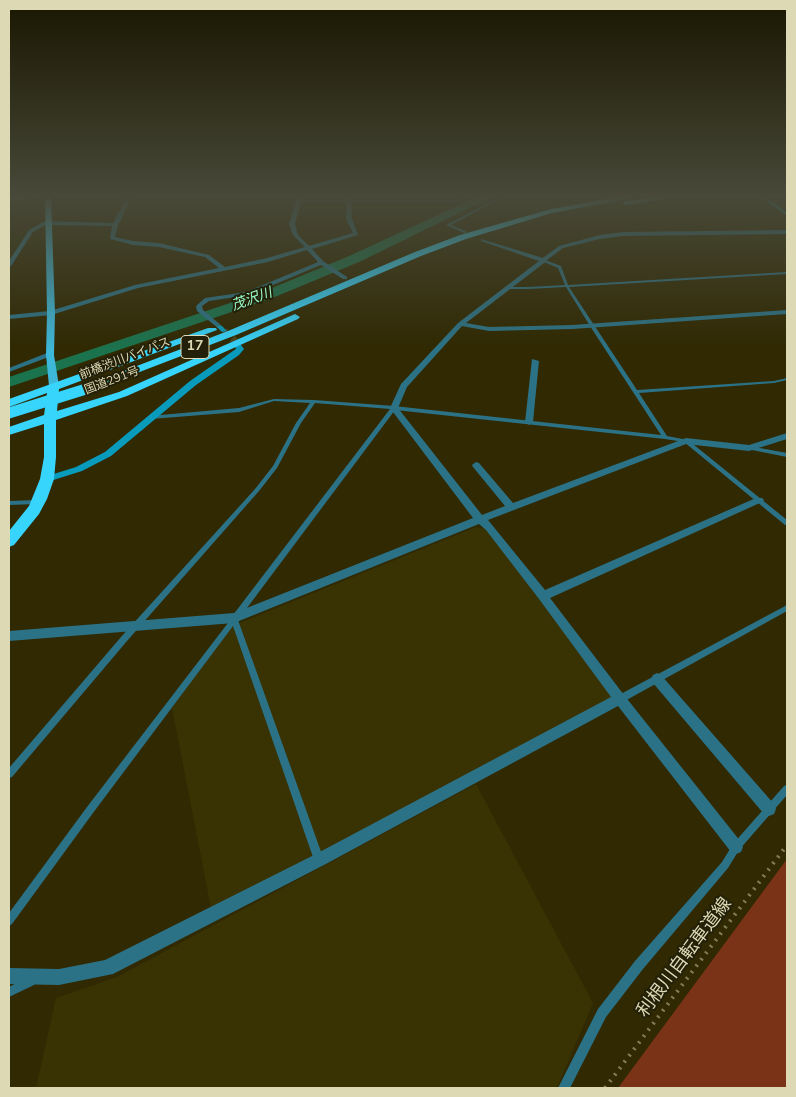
<!DOCTYPE html>
<meta charset="utf-8">
<style>
body{margin:0}
#map{position:relative;width:796px;height:1097px;overflow:hidden;background:#302902;font-family:"Nunito Sans",sans-serif}
canvas{display:block}
.frame{position:absolute;inset:0;border:10px solid #ded9b5;pointer-events:none}
</style>
<div id="map">
<canvas width="796" height="1097"></canvas>
<div class="frame"></div>
</div>
<script>
const ctx = document.querySelector('canvas').getContext('2d');
ctx.lineJoin = 'round';
function paint(path, color) { ctx.fillStyle = color; ctx.fill(path, 'evenodd'); }
const poly = rows => new Path2D(rows.map(r => 'M' + r).join(''));
function strokePath(path, color, width, dash) { ctx.strokeStyle = color; ctx.lineWidth = width; ctx.lineCap = dash ? 'butt' : 'round'; ctx.setLineDash(dash || []); ctx.stroke(path); }
function write(font, color, halo, rows, align = 'center') {
  ctx.font = font + ' "Nunito Sans","Noto Sans JP",sans-serif'; ctx.lineWidth = 4; ctx.setLineDash([]); ctx.textBaseline = 'middle'; ctx.strokeStyle = halo; ctx.fillStyle = color; for (const [text, x, y, turn = 0] of rows) {
    ctx.save(); ctx.translate(x, y); ctx.rotate((+turn || 0) * Math.PI / 180); ctx.textAlign = isNaN(turn) ? turn : align; if (halo) ctx.strokeText(text, 0, 0); ctx.fillText(text, 0, 0); ctx.restore();
  }
}
const built = poly([
 [476,527,486,529,610,693,611,698,325,850,211,908,172,708,232,626],
 [476,784,593,1003,557,1088,36,1088,56,998,117,977]
]);
const green = poly([
 [787,859,787,1088,618,1088]
]);
const river = poly([
 [477,197,492,197,359,262,270,299,9,387,9,377,260,293,349,256,477,197]
]);
const secondaryTunnel = poly([
 [224,331,236,342]
]);
const path = poly([
 [605,1088,787,845]
]);
const lane = poly([
 [500,197,504,197,451,225,466,231,466,233,464,233,446,225,500,197],
 [545,260,561,266,568,285,787,272,787,274,569,287,637,390,774,381,787,378,787,380,774,383,639,393,667,436,688,440,787,520,787,525,785,525,684,442,665,439,395,410,238,620,324,860,322,863,319,865,316,863,314,860,233,626,93,813,12,924,9,926,9,913,87,807,231,619,232,616,233,615,390,409,315,403,301,423,277,468,259,491,127,641,12,777,9,778,9,768,121,637,255,489,273,466,296,423,310,403,274,401,239,412,151,419,148,417,149,416,239,408,274,399,314,400,394,406,661,435,590,326,566,287,528,289,506,289,504,288,506,287,528,287,565,285,558,268,544,262,543,261,545,260],
 [749,446,787,453,787,457,747,449,747,447,749,446],
 [37,500,40,502,37,504,9,505,9,501,37,500],
 [787,605,787,611,623,702,620,703,617,702,616,699,617,696,787,605],
 [787,785,787,795,739,850,728,868,643,969,606,1017,570,1088,558,1088,598,1009,635,961,722,862,733,844,784,786,787,785],
 [30,976,34,977,35,981,34,985,9,997,9,987,30,976]
]);
const street = poly([
 [22,197,47,197,9,201,9,199,22,197],
 [127,197,132,197,118,225,115,237,133,241,159,243,209,255,225,267,267,258,305,247,293,235,289,224,297,197,302,197,302,200,346,200,345,197,350,197,351,200,455,200,467,197,456,202,351,202,352,219,358,235,312,249,323,261,347,277,347,279,343,279,321,265,249,295,209,301,202,306,203,310,222,326,222,328,218,328,197,311,196,306,205,298,246,292,318,262,307,250,268,262,138,288,51,315,9,319,9,315,50,311,135,285,219,268,205,257,159,247,133,245,110,239,112,226,46,225,33,232,11,266,9,267,9,261,29,230,45,221,113,223,127,197],
 [301,202,347,202,346,219,353,233,309,246,298,235,295,224,301,202],
 [787,230,787,234,623,236,600,239,563,248,547,260,547,262,544,263,466,323,489,327,572,325,787,310,787,314,572,329,489,331,462,326,407,387,398,408,482,515,505,506,473,467,472,465,476,462,479,463,513,503,686,438,749,445,787,433,787,439,749,451,686,444,488,520,545,590,756,498,762,498,764,500,762,502,550,598,624,695,741,842,743,847,741,852,736,854,731,852,618,706,324,865,113,974,59,985,9,984,9,968,59,969,105,960,314,855,611,697,539,599,486,530,479,524,234,623,9,641,9,631,234,613,473,518,390,408,401,384,458,323,539,261,481,241,481,239,543,258,559,246,600,235,623,232,787,230],
 [47,353,54,355,9,372,9,368,47,353],
 [532,359,539,361,533,422,529,425,525,422,532,359],
 [657,673,661,675,774,804,776,809,774,814,769,816,764,814,653,683,651,679,653,675,657,673]
]);
const secondary = poly([
 [761,197,767,197,787,213,787,216,761,197],
 [218,326,222,326,227,331,222,332,217,327,218,326],
 [234,341,238,341,244,349,239,355,196,385,111,456,82,471,47,482,44,481,43,479,44,477,76,467,105,452,190,381,233,351,236,349,233,342,234,341]
]);
const primary = poly([
 [45,197,51,197,55,313,54,355,59,386,54,389,49,386,46,355,47,313,45,197]
]);
const highway = poly([
 [616,197,639,197,552,213,466,239,421,256,236,335,90,391,86,392,80,389,82,387,228,331,415,252,460,235,551,209,616,197],
 [653,197,677,197,626,205,622,203,626,201,653,197],
 [295,314,300,317,298,319,127,396,56,420,56,457,54,479,47,499,39,514,14,545,9,547,9,531,29,506,40,479,44,457,44,424,9,435,9,427,44,415,47,393,9,407,9,399,208,328,216,328,217,330,59,389,57,411,119,392,295,314]
]);
const highwayBridge = poly([
 [9,413,86,389]
]);
const farStreetnames = [
 ["前橋渋川バイパス",125,359,-21],
 ["国道291号",112,381,-21]
];
const farWaternames = [
 ["茂沢川",252,300,-20]
];
const shields = [
 [195,347,28]
];
const shieldNames = [
 ["17",195,347]
];
const nearStreetnames = [
 ["利根川自転車道線",685,958,-53]
];
paint(built, '#393203');
paint(green, '#7b3317');
paint(river, '#1b734e');
strokePath(secondaryTunnel, '#4a431d', 7, [7, 4]);
strokePath(path, '#847e58', 4, [2, 6]);
paint(lane, '#2c7286');
paint(street, '#2c7286');
paint(secondary, '#099bbc');
paint(primary, '#3eb8d9');
paint(highway, '#37d4fc');
strokePath(highwayBridge, '#37d4fc', 11);
const sky = ctx.createLinearGradient(0, 0, 0, 351);
sky.addColorStop(0, '#1a1701');
sky.addColorStop(0.56, '#484939');
sky.addColorStop(1, '#48493900');
ctx.fillStyle = sky;
ctx.fillRect(0, 0, 796, 351);
write('12px', '#ded9b5', '#232009', farStreetnames);
write('italic 14px', '#98fcc8', '#232009', farWaternames);
for (const [x, y, w] of shields) { const box = new Path2D(); box.roundRect(x - w / 2, y - 11.5, w, 23, 4); ctx.fillStyle = '#232009'; ctx.fill(box); strokePath(box, '#ded9b5', 1); }
write('bold 14px', '#ded9b5', null, shieldNames);
write('18px', '#ded9b5', '#232009', nearStreetnames);
</script>
